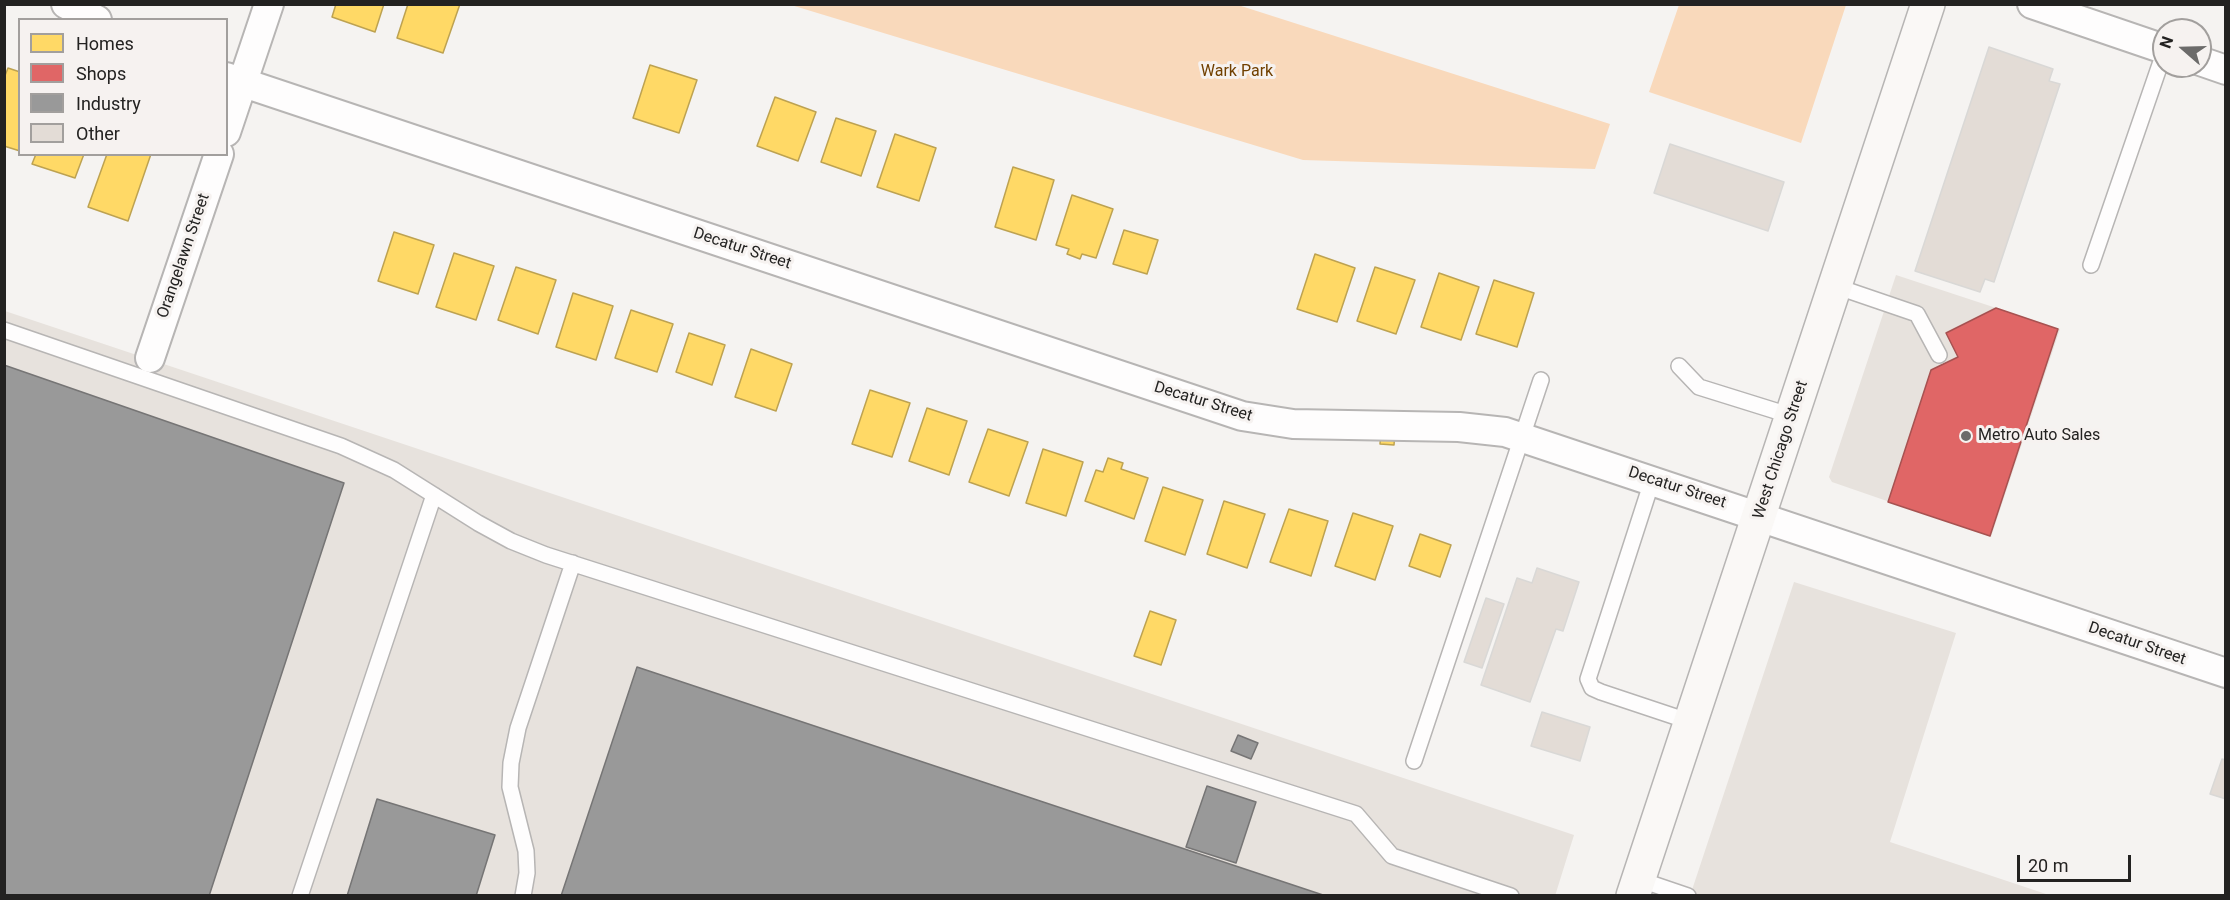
<!DOCTYPE html>
<html>
<head>
<meta charset="utf-8">
<style>
	body { margin:0 }
	#map { position:relative; width:2230px; height:900px; overflow:hidden; background:#f5f3f1; font-family:Roboto,sans-serif }
	canvas { display:block }
	.frame { position:absolute; inset:0; border:6px solid #232221; pointer-events:none }
	.legend { position:absolute; left:18px; top:18px; width:210px; height:138px; box-sizing:border-box; background:#f6f2f0; border:2px solid #a29f9d; margin:0; padding:8px 10px; list-style:none; font-size:18px; color:#232221 }
	.legend li { display:flex; align-items:center; gap:12px; height:30px }
	.legend b { width:30px; border:2px solid #a29f9d }
	.north { position:absolute; left:2152px; top:18px; width:60px; height:60px; box-sizing:border-box; background:#f6f2f0; border:2px solid #a29f9d; border-radius:50%; rotate:290deg; font-size:16px; font-weight:700; line-height:24px; text-align:center; color:#232221 }
	.north::after { content:''; display:block; margin:auto; width:21px; height:27px; background:#6c6b6a; clip-path:polygon(50% 0,100% 100%,50% 72%,0 100%) }
	.scale { position:absolute; left:2017px; top:855px; width:114px; height:27px; box-sizing:border-box; border:3px solid #232221; border-top:0; padding-left:8px; font-size:18px; line-height:21px; white-space:nowrap; color:#232221; -webkit-text-stroke:4px #f6f2f0; paint-order:stroke }
</style>
</head>
<body>
<div id="map">
<canvas width="2230" height="900"></canvas>
<div class="frame"></div>
<ul class="legend">
<li><b style="height:16px;background:#ffd966"></b>Homes</li>
<li><b style="height:16px;background:#e06666"></b>Shops</li>
<li><b style="height:16px;background:#999"></b>Industry</li>
<li><b style="height:16px;background:#e3dcd6"></b>Other</li>
</ul>
<div class="north">N</div>
<div class="scale">20 m</div>
</div>
<script>
const context = document.querySelector('canvas').getContext('2d');
context.lineJoin = 'round';
function fillPath(path, color) { context.fillStyle = color; context.fill(path, 'evenodd'); }
const shape = rows => new Path2D(rows.map(r => 'M' + r).join(''));
function stroke(path, color, width, dash) { context.strokeStyle = color; context.lineWidth = width; context.lineCap = dash ? 'butt' : 'round'; context.setLineDash(dash || []); context.stroke(path); }
function label(font, color, halo, rows, align = 'center') {
  context.font = font + ' Roboto,sans-serif'; context.lineWidth = 6; context.setLineDash([]); context.textBaseline = 'middle'; context.strokeStyle = halo; context.fillStyle = color; for (const [text, x, y, turn = 0] of rows) {
    context.save(); context.translate(x, y); context.rotate((+turn || 0) * Math.PI / 180); context.textAlign = isNaN(turn) ? turn : align; if (halo) context.strokeText(text, 0, 0); context.fillText(text, 0, 0); context.restore();
  }
}
fillPath(shape([
	[1896,275,2060,329,1991,537,1832,482,1829,477],
	[5,311,1574,835,1555,896,5,896],
	[1794,582,1956,633,1890,842,2049,895,1690,896]
]), '#e7e2dd');
fillPath(shape([
	[791,5,1238,5,1610,124,1595,169,1303,160],
	[1679,5,1846,5,1801,143,1649,92]
]), '#f9d9bb');
const homes = shape([
	[336,4,384,4,375,32,332,17,336,4],
	[408,4,460,4,443,53,397,38,408,4],
	[650,65,697,80,679,133,633,118,650,65],
	[8,68,20,72,20,151,4,146,4,78,8,68],
	[775,97,816,112,798,161,757,146,775,97],
	[836,118,876,131,861,176,821,162,836,118],
	[895,134,936,148,919,201,877,187,895,134],
	[36,154,84,154,75,178,32,164,36,154],
	[107,154,151,154,128,221,88,207,107,154],
	[1013,167,1054,180,1036,240,995,227,1013,167],
	[1072,195,1113,209,1096,258,1082,254,1080,259,1067,254,1069,249,1056,245,1072,195],
	[1124,230,1158,240,1147,274,1113,264,1124,230],
	[394,232,434,245,418,294,378,281,394,232],
	[454,253,494,266,476,320,436,307,454,253],
	[1315,254,1355,268,1337,322,1297,309,1315,254],
	[516,267,556,280,538,334,498,320,516,267],
	[1375,267,1415,280,1396,334,1357,321,1375,267],
	[1439,273,1479,287,1461,340,1421,327,1439,273],
	[1494,280,1534,293,1517,347,1476,334,1494,280],
	[573,293,613,306,596,360,556,347,573,293],
	[631,310,673,324,657,372,615,358,631,310],
	[689,333,725,345,712,385,676,372,689,333],
	[751,349,792,364,776,411,735,397,751,349],
	[870,390,910,403,892,457,852,444,870,390],
	[927,408,967,421,949,475,909,461,927,408],
	[988,429,1028,442,1009,496,969,482,988,429],
	[1381,431,1395,432,1394,445,1380,444,1381,431],
	[1043,449,1083,462,1066,516,1026,503,1043,449],
	[1108,458,1123,463,1121,469,1148,478,1134,519,1085,501,1096,470,1103,472,1108,458],
	[1163,487,1203,500,1185,555,1145,541,1163,487],
	[1224,501,1265,514,1247,568,1207,554,1224,501],
	[1289,509,1328,521,1311,576,1270,562,1289,509],
	[1353,513,1393,526,1375,580,1335,566,1353,513],
	[1420,534,1451,545,1440,577,1409,566,1420,534],
	[1150,611,1176,620,1161,665,1134,656,1150,611]
]);
fillPath(homes, '#ffd966');
stroke(homes, '#bda251', 1.5);
const shops = shape([
	[1996,308,2058,329,1990,536,1888,502,1931,370,1958,357,1946,333,1996,308]
]);
fillPath(shops, '#e06666');
stroke(shops, '#a75251', 1.5);
const industry = shape([
	[4,365,344,483,209,896,4,896,4,365],
	[637,667,1326,896,561,896,637,667],
	[1238,735,1258,743,1251,759,1231,751,1238,735],
	[1207,786,1256,802,1236,863,1186,847,1207,786],
	[377,799,495,835,476,896,347,896,377,799]
]);
fillPath(industry, '#999');
stroke(industry, '#767575', 1.5);
const building = shape([
	[1989,47,2053,69,2049,81,2060,84,1994,282,1985,279,1980,292,1915,271,1989,47],
	[1670,144,1784,182,1768,231,1654,193,1670,144],
	[1537,568,1579,582,1563,631,1556,629,1530,702,1481,685,1517,578,1532,583,1537,568],
	[1486,598,1504,604,1482,668,1464,662,1486,598],
	[1542,712,1590,727,1580,761,1531,746,1542,712],
	[2222,759,2226,760,2226,799,2210,794,2222,759]
]);
fillPath(building, '#e3dcd6');
stroke(building, '#d9d8d6', 1.5);
const lane = shape([
	[2091,265,2164,53],
	[1835,286,1917,314,1939,355],
	[4,330,341,446,394,470,478,523,511,541,546,555,1356,814,1392,856,1511,896],
	[1679,366,1699,387,1792,416],
	[1652,481,1588,679,1592,688,1601,692,1691,722],
	[1414,761,1541,380],
	[1638,879,1688,896],
	[300,896,434,495],
	[523,896,527,873,526,851,510,787,511,763,518,728,573,563]
]);
const street = shape([
	[66,4,97,20],
	[2032,4,2164,49],
	[2200,61,2226,70],
	[226,77,1242,416,1293,424,1459,427,1505,432,2226,673],
	[226,132,269,4],
	[150,358,219,154]
]);
const secondary = shape([
	[1633,896,1928,4]
]);
stroke(lane, '#b7b5b4', 18);
stroke(street, '#b7b5b4', 32);
stroke(secondary, '#b7b5b4', 36);
stroke(lane, '#fefdfd', 15);
stroke(street, '#fefdfd', 28);
stroke(secondary, '#faf8f6', 33);
for (const [x, y, r, color] of [
	[1966,436,6,"#6c6b6a"]
]) { const dot = new Path2D(); dot.arc(x, y, r, 0, 2 * Math.PI); context.fillStyle = color; context.fill(dot); stroke(dot, '#f6f2f0', 2); }
label('16px', '#714000', '#f6f2f0', [
	["Wark Park",1237,72]
]);
label('16px', '#232221', '#f6f2f0', [
	["Decatur Street",742,249,18],
	["Orangelawn Street",184,256,-71],
	["Decatur Street",1203,402,17],
	["West Chicago Street",1781,450,-72],
	["Decatur Street",1677,488,18],
	["Decatur Street",2137,644,19]
]);
label('16px', '#232221', '#f6f2f0', [
	["Metro Auto Sales",1978,436]
], 'left');
</script>
</body>
</html>
